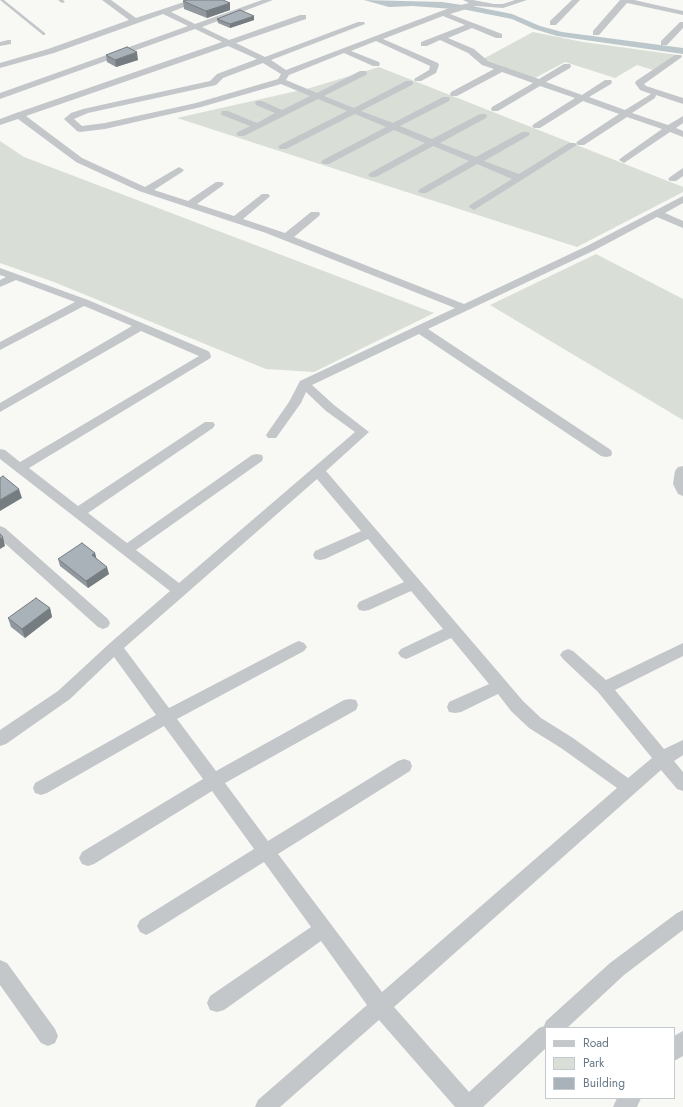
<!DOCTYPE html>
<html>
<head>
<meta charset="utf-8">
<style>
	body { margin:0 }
	#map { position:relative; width:683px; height:1107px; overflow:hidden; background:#f8f8f5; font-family:Jost,sans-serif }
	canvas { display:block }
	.legend { position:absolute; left:545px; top:1027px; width:130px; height:72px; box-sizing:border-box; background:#fff; border:1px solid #c2c9cf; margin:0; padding:5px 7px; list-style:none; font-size:12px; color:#667886 }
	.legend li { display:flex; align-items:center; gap:8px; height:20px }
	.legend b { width:20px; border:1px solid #c2c9cf }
</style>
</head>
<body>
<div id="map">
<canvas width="683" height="1107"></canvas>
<ul class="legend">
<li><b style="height:5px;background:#c3c7ca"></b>Road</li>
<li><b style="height:11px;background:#d9dfd6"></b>Park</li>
<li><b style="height:11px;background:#a9b2b8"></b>Building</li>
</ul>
</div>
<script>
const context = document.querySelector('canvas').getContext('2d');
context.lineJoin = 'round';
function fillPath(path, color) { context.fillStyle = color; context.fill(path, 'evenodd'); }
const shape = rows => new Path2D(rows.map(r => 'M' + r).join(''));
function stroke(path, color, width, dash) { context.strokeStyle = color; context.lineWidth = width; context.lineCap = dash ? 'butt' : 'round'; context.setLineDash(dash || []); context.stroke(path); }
fillPath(shape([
	[533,32,583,42,678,55,653,70,637,65,615,78,565,62,535,78,483,59],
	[379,67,683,187,683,192,577,247,177,118,310,88],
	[0,141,24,157,434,313,314,372,266,369,54,282,0,263],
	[596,254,683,299,683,420,490,305]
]), '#d9dfd6');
fillPath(shape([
	[364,0,442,2,462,5,453,9,413,6,389,7],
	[472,6,512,14,540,26,562,32,683,48,683,54,557,36,534,29,512,19,462,9]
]), '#bbc7cb');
fillPath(shape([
	[0,0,4,0,45,33,45,35,43,35,0,0],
	[58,0,63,0,65,2,62,3,58,0]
]), '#c3c7ca');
fillPath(shape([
	[102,0,111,0,136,18,190,0,202,0,171,12,195,24,262,0,273,0,202,27,229,40,300,15,306,15,306,19,236,43,265,57,358,22,364,22,365,24,271,60,286,70,452,7,469,3,463,0,473,0,494,4,503,4,515,0,527,0,503,8,476,6,450,14,502,34,502,38,496,38,472,28,448,38,474,49,488,61,539,79,564,64,570,64,571,66,570,68,546,82,582,95,605,80,611,80,612,82,611,84,589,97,625,110,651,94,640,90,635,83,636,81,675,55,681,55,682,57,644,84,646,86,683,98,683,104,656,95,655,98,632,113,668,125,683,116,683,123,676,128,683,131,683,137,670,132,624,163,619,160,621,158,662,129,627,117,584,145,578,145,576,143,578,141,619,114,583,101,540,128,534,128,532,126,534,124,575,98,540,86,498,111,492,111,491,109,492,107,533,83,502,72,457,96,451,96,450,94,451,92,494,69,482,65,468,53,440,40,427,46,421,46,421,42,465,25,443,16,383,39,438,63,439,65,436,73,421,81,415,81,414,79,429,70,430,66,376,41,351,51,379,62,380,64,379,66,373,66,344,53,289,75,286,80,317,93,360,71,366,71,367,73,366,75,324,96,354,108,406,81,412,81,413,83,412,85,361,111,393,123,443,97,449,97,450,99,449,101,400,126,432,139,480,114,486,114,487,116,486,118,440,143,476,157,522,132,528,132,530,134,528,136,484,161,519,174,569,143,575,143,577,145,474,210,469,207,470,205,512,179,477,164,426,193,420,193,418,191,420,189,469,161,433,146,376,177,370,177,368,175,370,173,425,143,394,130,329,164,323,164,321,162,323,160,386,127,355,114,286,149,280,149,278,147,280,145,347,111,318,99,244,136,238,136,236,134,238,132,250,126,222,115,221,113,222,111,228,111,257,123,275,113,256,105,255,103,256,101,262,101,282,110,310,96,281,84,201,107,105,129,80,132,77,131,64,119,71,113,83,109,210,81,217,74,257,59,228,46,26,116,82,158,145,187,179,167,184,170,182,172,154,190,188,201,216,182,222,182,224,184,222,186,197,204,234,216,262,194,268,194,270,196,268,198,243,219,285,233,311,212,319,212,320,214,319,216,294,237,464,304,587,246,683,196,683,203,665,213,683,221,683,228,657,217,595,250,428,329,611,450,612,453,611,456,606,457,601,456,419,334,312,385,334,405,369,432,326,471,523,701,541,718,573,738,628,778,652,758,598,692,563,659,560,655,563,651,568,649,573,651,606,680,683,643,683,656,615,690,664,749,683,740,683,755,674,761,683,772,683,791,677,789,661,770,394,1007,469,1092,539,1028,544,1026,546,1021,610,963,677,913,683,910,683,930,624,975,567,1028,546,1028,546,1048,483,1107,455,1107,379,1020,280,1107,255,1107,258,1100,367,1005,321,941,224,1010,217,1012,210,1010,207,1003,210,996,311,927,264,862,152,932,146,935,140,932,137,926,140,920,254,849,212,791,94,864,88,866,82,864,79,858,82,852,203,779,164,726,47,793,41,795,35,793,33,788,35,783,156,715,114,657,70,699,6,744,0,746,0,730,58,691,110,643,170,591,0,459,0,449,5,450,20,462,199,356,141,331,0,412,0,403,132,326,84,306,0,350,0,342,75,302,16,280,0,287,0,280,6,277,0,275,0,268,88,300,208,351,210,353,211,357,209,359,29,468,78,506,205,422,213,422,215,425,213,428,88,513,127,543,252,455,257,454,262,455,263,458,262,461,136,550,179,583,355,432,326,411,306,392,301,403,276,438,268,438,266,435,289,402,300,381,455,308,266,233,139,191,76,162,18,119,0,125,0,119,16,113,222,42,195,29,0,99,0,93,188,26,163,14,54,53,0,68,0,63,48,49,129,20,102,0],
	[263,63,281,74,278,79,196,103,105,123,82,126,74,119,88,113,216,85,223,78,263,63],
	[317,479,361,531,315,551,313,555,315,559,320,560,325,559,368,539,404,582,359,602,357,606,359,610,364,611,369,610,411,591,443,629,401,649,398,653,401,657,406,659,411,657,451,638,489,684,449,702,447,707,449,712,455,713,461,712,498,694,511,711,529,728,561,748,617,788,382,992,278,854,410,771,412,766,410,761,404,759,398,761,268,841,225,783,356,710,358,705,356,700,350,699,344,700,216,771,177,719,304,651,307,647,304,643,299,641,294,643,169,708,124,648,317,479],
	[572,0,580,0,556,25,550,25,550,21,572,0],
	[620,0,634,0,683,11,683,15,627,3,599,35,593,35,593,31,620,0],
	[680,22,683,22,683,28,667,45,661,45,661,41,680,22],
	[8,40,11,40,11,44,0,46,0,42,8,40],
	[683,168,683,176,676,181,670,181,668,179,670,177,683,168],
	[683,466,683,496,678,494,673,484,675,471,678,467,683,466],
	[0,526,5,528,108,619,110,623,108,627,103,629,98,627,0,539,0,526],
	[0,960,7,963,55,1029,58,1036,55,1043,48,1046,41,1043,0,985,0,960],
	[683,1031,683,1056,674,1061,674,1036,683,1031],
	[617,1098,641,1098,637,1107,613,1107,617,1098]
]), '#c3c7ca');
fillPath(shape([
	[183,1,230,10,207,18,184,9],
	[217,19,254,20,230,28,218,23],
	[106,55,138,60,116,67,107,62],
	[95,553,96,558,109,574,88,588,60,566,58,559],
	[50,608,52,617,25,638,11,627,8,618]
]), '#91999e');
fillPath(shape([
	[230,3,230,10,207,18,206,11],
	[254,16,254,20,230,28,230,24],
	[137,52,138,60,116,67,115,60],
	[19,489,22,498,0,511,0,500],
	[3,537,5,546,0,549,0,539],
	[95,553,97,561,92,555],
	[107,567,109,574,88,588,86,581],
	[50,608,52,617,25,638,22,629]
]), '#767d81');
const building = shape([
	[187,0,223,0,230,3,206,11,183,1,187,0],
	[240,10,254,16,230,24,217,19,240,10],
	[127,47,137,52,115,60,106,55,127,47],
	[3,476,19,489,0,500,0,478,3,476],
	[0,534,3,537,0,539,0,534],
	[82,543,95,553,92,555,107,567,86,581,58,559,82,543],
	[36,598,50,608,22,629,8,618,36,598]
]);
fillPath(building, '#a9b2b8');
stroke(building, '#767d81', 1);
</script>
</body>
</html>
